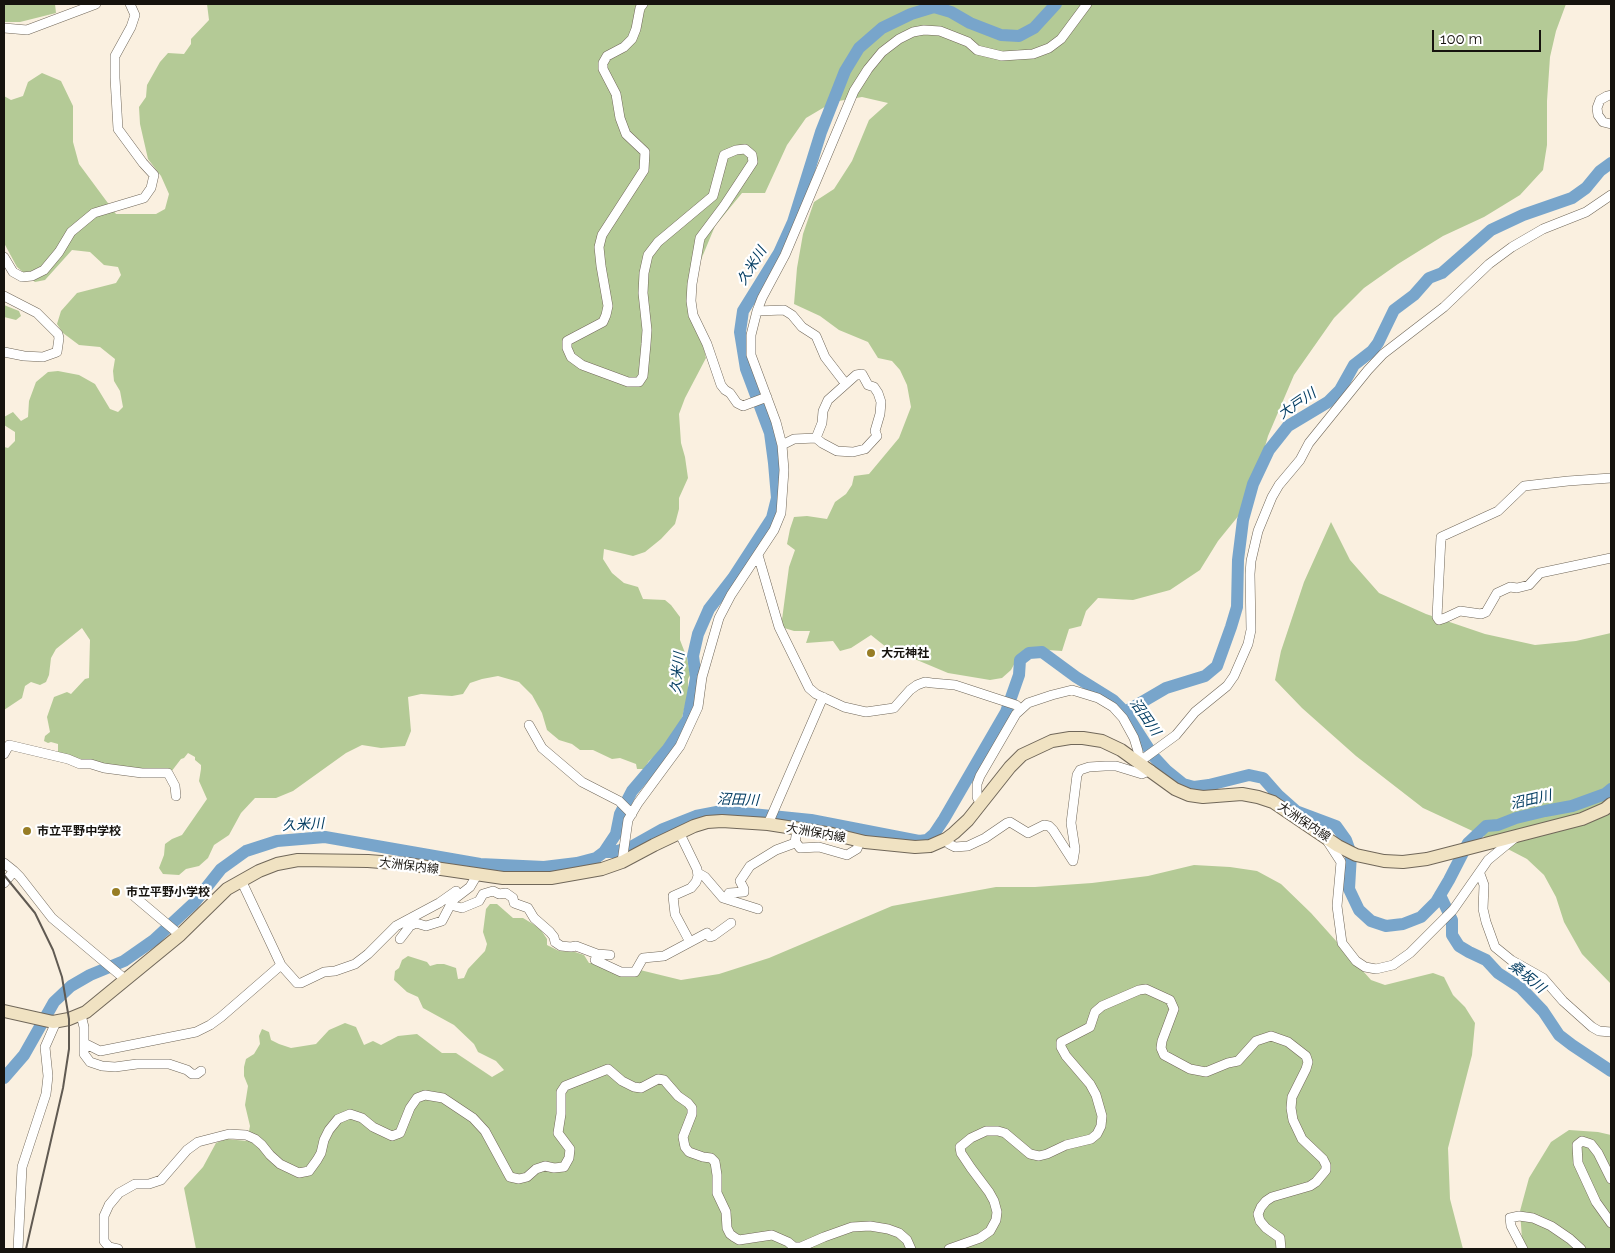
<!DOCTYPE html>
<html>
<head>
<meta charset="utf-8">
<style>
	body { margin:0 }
	#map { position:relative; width:1615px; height:1253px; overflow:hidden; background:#faf0e0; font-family:Raleway,sans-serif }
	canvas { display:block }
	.frame { position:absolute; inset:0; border:5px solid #16130e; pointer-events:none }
	.scale { position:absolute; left:1432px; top:30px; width:109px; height:22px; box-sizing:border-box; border:2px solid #16130e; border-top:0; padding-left:6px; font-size:15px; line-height:18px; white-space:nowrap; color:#16130e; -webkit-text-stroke:4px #fff; paint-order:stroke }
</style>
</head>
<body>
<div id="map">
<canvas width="1615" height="1253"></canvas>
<div class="frame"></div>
<div class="scale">100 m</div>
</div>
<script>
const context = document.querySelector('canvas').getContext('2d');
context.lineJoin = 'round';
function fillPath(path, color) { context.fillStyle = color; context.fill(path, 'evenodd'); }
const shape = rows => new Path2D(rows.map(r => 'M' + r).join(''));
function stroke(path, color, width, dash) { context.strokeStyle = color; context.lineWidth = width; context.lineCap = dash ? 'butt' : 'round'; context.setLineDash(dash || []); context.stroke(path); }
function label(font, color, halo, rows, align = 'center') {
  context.font = font + ' Raleway,"Noto Sans JP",sans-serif'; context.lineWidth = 4.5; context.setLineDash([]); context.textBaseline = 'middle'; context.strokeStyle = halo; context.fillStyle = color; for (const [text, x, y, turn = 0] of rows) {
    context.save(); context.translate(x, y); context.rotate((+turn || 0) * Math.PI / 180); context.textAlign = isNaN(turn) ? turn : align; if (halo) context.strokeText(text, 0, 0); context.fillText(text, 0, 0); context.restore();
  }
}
fillPath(shape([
	[4,4,55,4,56,13,20,22,4,22],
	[207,4,1566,4,1556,31,1550,57,1547,101,1547,145,1543,170,1520,195,1484,217,1443,236,1398,264,1364,288,1334,318,1294,375,1268,436,1256,478,1244,509,1218,541,1200,570,1170,590,1133,600,1098,598,1086,611,1081,626,1069,629,1062,651,1033,649,1018,657,1011,670,1002,678,990,680,948,673,886,647,871,635,851,648,840,651,833,641,806,643,810,631,794,631,781,627,789,567,795,550,787,544,790,529,794,517,807,516,827,519,835,502,846,494,852,485,854,476,869,474,899,438,911,407,907,385,900,370,892,361,878,358,868,342,839,330,820,316,794,304,797,268,803,234,814,202,834,189,852,161,869,120,888,103,862,97,833,102,806,118,787,145,765,193,742,193,715,226,698,267,694,303,706,358,685,398,679,414,681,443,685,457,688,478,679,498,679,509,675,524,661,539,645,552,633,556,604,549,603,559,612,573,624,583,638,587,643,599,665,600,671,605,680,617,680,640,687,658,690,675,688,679,688,695,681,721,676,733,667,746,649,761,644,769,637,769,636,764,620,758,612,759,593,750,580,750,572,744,559,740,547,730,542,713,532,695,519,682,498,676,482,679,470,683,463,694,452,696,421,694,408,697,411,731,405,746,381,748,362,745,346,753,293,791,276,798,255,798,241,813,229,835,214,845,208,858,199,866,186,869,179,875,163,874,159,868,164,855,165,844,172,839,182,835,207,799,199,781,201,769,201,765,195,760,195,757,188,753,184,758,181,759,171,772,161,769,112,767,58,753,58,744,51,742,48,743,44,741,45,736,50,732,47,717,54,697,67,692,71,694,85,679,89,678,90,640,82,628,56,649,51,658,49,675,46,682,40,685,31,682,25,686,22,698,4,710,4,447,8,448,15,441,15,432,4,425,4,417,13,412,21,421,28,417,29,401,36,382,48,372,58,371,79,375,95,384,110,409,118,412,123,407,120,391,114,381,113,371,115,359,100,347,79,345,63,333,57,324,61,311,77,293,116,283,121,275,118,267,104,265,90,252,72,250,45,280,35,282,17,267,4,243,4,96,11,100,23,96,28,82,42,73,61,81,73,106,73,142,79,164,116,214,156,214,165,209,169,194,161,176,148,159,140,124,139,107,146,97,147,85,160,62,168,53,184,54,191,44,191,39,209,20],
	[4,305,19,311,21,316,16,320,4,317],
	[1331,522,1350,560,1379,593,1426,614,1485,634,1535,645,1576,641,1611,633,1611,984,1582,954,1564,922,1556,897,1544,875,1527,859,1479,834,1423,808,1356,756,1302,708,1275,680,1281,651,1304,582],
	[1194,865,1230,867,1257,871,1281,884,1311,913,1371,980,1385,985,1433,973,1444,977,1453,995,1465,1007,1475,1023,1472,1055,1448,1148,1450,1199,1463,1249,196,1249,184,1188,203,1167,216,1143,226,1139,247,1141,250,1126,245,1105,248,1086,244,1076,244,1067,246,1059,254,1054,260,1044,259,1036,262,1029,269,1032,271,1040,279,1044,291,1048,316,1044,329,1030,345,1023,356,1027,364,1045,373,1041,381,1045,398,1036,417,1034,442,1053,456,1053,492,1077,504,1070,496,1061,478,1052,474,1044,454,1025,423,1008,418,997,407,992,394,980,395,971,399,968,402,960,408,956,427,962,430,966,437,964,444,964,456,968,458,979,464,978,468,969,485,951,487,944,483,932,486,909,490,904,497,904,513,918,523,918,533,924,541,930,547,939,547,945,559,951,575,952,584,955,589,963,598,963,611,971,640,970,681,980,719,974,769,958,892,906,996,887,1035,887,1092,883,1148,876],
	[1569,1130,1598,1132,1611,1135,1611,1249,1527,1249,1522,1239,1520,1211,1529,1178,1551,1142]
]), '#b4ca96');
stroke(shape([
	[1125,712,1166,688,1205,676,1217,666,1231,627,1237,607,1238,560,1243,520,1253,484,1269,450,1288,426,1328,402,1340,390,1354,365,1372,351,1378,343,1394,310,1414,295,1429,278,1442,273,1491,230,1523,215,1572,198,1586,188,1600,171,1611,163],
	[604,852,614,852,631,847,663,829,696,816,722,811,811,820,919,841,927,840,934,834,944,819,1006,712,1019,675,1020,660,1029,653,1042,652,1076,677,1113,700,1125,712,1154,757,1167,771,1183,784,1194,787,1209,785,1249,775,1263,778,1278,795,1296,811,1336,826,1346,840,1351,854,1349,889,1359,910,1371,921,1386,926,1403,924,1421,917,1436,902,1449,880,1468,843,1486,826,1498,825,1516,818,1545,811,1572,806,1605,794,1611,789],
	[1440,895,1452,920,1452,935,1459,946,1469,952,1486,960,1498,973,1521,988,1543,1011,1559,1035,1572,1045,1611,1071],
	[4,1078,24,1055,54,1002,71,986,90,975,124,961,154,940,194,903,221,869,246,851,277,841,325,837,480,864,544,867,577,863,596,858,604,852,616,834,620,814,632,791,667,750,688,719,696,678,693,656,698,634,709,609,733,578,772,518,777,498,774,463,770,433,746,369,740,332,743,311,779,253,793,222,821,132,845,71,859,48,882,28,911,14,934,7,951,12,970,23,1001,35,1019,36,1034,28,1056,4]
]), '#78a5cb', 12);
const street = shape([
	[643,4,640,8,636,29,632,39,624,47,607,56,603,63,603,69,616,94,620,118,626,134,645,152,644,170,602,235,599,247,601,266,608,306,606,315,603,322,567,341,567,348,571,357,582,365,628,382,639,382,643,376,646,344,647,330,643,293,644,273,648,255,658,242,713,196,724,155,736,150,745,149,752,155,753,162,724,206,700,238,692,284,691,301,693,315,707,344,721,385,725,390,730,393,737,403,743,406,767,397],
	[4,28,27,30,96,4],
	[1611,95,1607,96,1600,100,1597,108,1598,115,1603,122,1611,124],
	[4,257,13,272,22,277,32,276,44,270,59,252,71,232,94,213,144,198,151,188,154,175,143,163,118,129,115,78,115,56,131,27,135,15,130,4],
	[4,296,37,313,58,334,59,338,57,352,43,357,24,356,4,352],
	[757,311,784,310,792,315,802,327,816,336,825,357,845,383],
	[782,445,794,439,816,438,822,423,823,411,828,400,856,375,862,374,868,385,874,387,878,393,881,402,880,414,875,431,877,436,865,449,853,452,837,451,822,443,816,438],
	[1611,478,1568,481,1524,486,1498,511,1441,537,1437,617,1439,620,1445,618,1460,611,1481,614,1486,612,1497,593,1510,587,1517,588,1529,585,1540,573,1611,558],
	[758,555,779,627,809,688,816,694,844,707,866,712,894,708,910,690,917,685,925,682,932,683,955,685,1016,705,1020,709],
	[529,725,542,748,582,782,619,801,632,814],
	[4,754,9,745,68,759,80,764,91,764,104,768,142,773,168,773,175,786,176,796],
	[1139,762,1176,735,1195,712,1227,686,1234,676,1248,644,1251,630,1250,574,1251,561,1258,531,1272,497,1279,485,1300,460,1309,443,1368,370,1383,354,1444,307,1489,264,1512,247,1543,229,1586,212,1611,195],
	[981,804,977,797,977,784,980,776,1016,714,1028,703,1052,695,1072,690,1098,698,1113,707,1123,718,1134,738,1138,751,1139,762],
	[768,824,823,697],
	[679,832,697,869,698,876,696,882,691,888,673,896,675,914,690,942],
	[946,839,949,844,955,847,968,846,985,838,1007,823,1010,822,1028,833,1044,825,1049,826,1053,830,1073,861,1075,849,1071,823,1077,775,1080,770,1089,767,1105,766,1116,766,1142,774,1151,770],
	[795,841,800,848,819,847,847,855,857,849,860,841],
	[1328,842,1341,862,1337,906,1342,943,1356,961,1365,967,1376,969,1393,965,1410,953,1453,910,1488,860,1516,837],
	[622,862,628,820,638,803,680,746,698,707,702,677,719,618,731,595,774,530,781,513,784,470,782,445,776,422,751,355,751,335,757,311,762,298,785,255,854,91,868,69,882,52,899,39,913,32,924,30,940,31,968,42,977,50,1002,56,1033,54,1049,48,1061,39,1087,4],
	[4,863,14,871],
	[698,873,705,877,723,898,758,909],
	[1480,874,1484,885,1483,909,1486,922,1495,947,1511,960,1543,978,1563,1001,1592,1027,1599,1031,1611,1032],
	[241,880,281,965,297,983,301,983,324,972,335,971,355,964,368,954,396,926,439,903,456,891],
	[4,883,14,871,20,877,52,918,126,980],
	[135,897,180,935],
	[726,898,729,893,744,892,744,889,740,881,750,866,776,850,795,843,797,829],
	[450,905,462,908,479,901,483,894,493,891,499,894,506,893,513,898,514,903,528,908,534,918,550,932,554,937,555,942,561,946,571,947,576,946,597,954,610,955],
	[400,939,410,926,416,923,426,926,442,921,453,900,470,887,477,875],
	[595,960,621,972,635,972,643,958,664,956,707,933,710,937,713,936,731,923],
	[81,1015,84,1027,84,1054,90,1062,102,1066,115,1067,137,1064,169,1064,187,1070,192,1074,197,1074,201,1071],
	[84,1043,100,1051,196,1032,210,1025,221,1017,281,965],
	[1611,1179,1598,1153,1591,1144,1582,1141,1577,1145,1578,1163,1596,1202,1611,1223],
	[18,1249,22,1167,46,1094,48,1076,45,1047,56,1022],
	[118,1249,109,1247,104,1241,104,1216,109,1205,119,1193,135,1184,149,1184,161,1180,187,1150,198,1142,229,1134,246,1135,255,1139,262,1145,270,1155,280,1164,299,1173,309,1171,317,1160,321,1153,324,1140,329,1130,338,1119,350,1114,362,1118,373,1127,392,1136,400,1133,410,1108,417,1098,425,1095,443,1098,473,1118,485,1131,510,1177,519,1179,527,1177,536,1169,545,1166,554,1168,564,1167,569,1158,570,1149,558,1133,561,1114,561,1092,565,1086,608,1069,622,1081,634,1087,641,1088,658,1079,664,1080,678,1096,688,1103,692,1108,692,1114,683,1137,685,1147,689,1152,703,1157,711,1158,715,1162,717,1175,717,1193,726,1212,727,1228,730,1234,734,1237,739,1240,772,1235,788,1242,794,1247,801,1247,824,1237,852,1227,870,1226,888,1229,899,1233,907,1240,911,1249],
	[949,1249,980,1238,990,1231,996,1220,997,1212,994,1201,989,1192,971,1168,961,1153,960,1147,971,1138,986,1131,998,1131,1005,1133,1030,1154,1039,1156,1047,1154,1066,1145,1091,1139,1097,1134,1101,1126,1102,1116,1096,1095,1090,1084,1066,1056,1061,1047,1061,1042,1090,1027,1095,1012,1102,1006,1139,990,1146,989,1170,1000,1174,1009,1162,1041,1161,1048,1164,1055,1190,1069,1206,1072,1228,1063,1238,1061,1256,1041,1271,1036,1288,1042,1306,1056,1308,1062,1306,1069,1292,1097,1291,1108,1293,1120,1302,1139,1323,1159,1326,1165,1326,1170,1316,1182,1310,1186,1272,1197,1266,1201,1261,1207,1258,1214,1260,1221,1266,1228,1280,1238,1281,1249],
	[1523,1249,1511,1226,1510,1218,1519,1216,1533,1218,1551,1226,1570,1239,1581,1249]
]);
const secondary = shape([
	[4,1011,53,1022,69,1019,86,1012,180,935,227,889,259,871,277,864,298,860,368,861,407,864,503,878,551,878,602,869,622,862,654,845,694,826,707,822,722,821,768,824,832,834,865,842,915,847,930,846,946,839,954,833,968,820,1010,767,1022,755,1052,741,1070,738,1083,738,1102,741,1121,750,1175,789,1189,795,1203,797,1242,794,1258,797,1273,802,1338,846,1356,855,1384,861,1403,862,1427,859,1582,819,1605,809,1611,804]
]);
stroke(street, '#706759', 10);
stroke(secondary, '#706759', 14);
stroke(street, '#fff', 9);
stroke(secondary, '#f0e2c2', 12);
stroke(shape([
	[4,875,35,913,53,950,62,977,69,1019,69,1049,63,1088,26,1249]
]), '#605a52', 2);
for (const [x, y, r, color] of [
	[871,653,5,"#977d25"],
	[27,831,5,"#977d25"],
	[116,892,5,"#977d25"]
]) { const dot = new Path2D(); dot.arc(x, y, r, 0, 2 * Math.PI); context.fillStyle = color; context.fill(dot); stroke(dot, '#fff', 2); }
label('bold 12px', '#16130e', '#fff', [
	["大元神社",881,653],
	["市立平野中学校",37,831],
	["市立平野小学校",126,892]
], 'left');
label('12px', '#16130e', '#fff', [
	["大洲保内線",1304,822,34],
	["大洲保内線",816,833,10],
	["大洲保内線",409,866,7]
]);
label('italic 14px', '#053e63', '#fff', [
	["久米川",752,266,-58],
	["大戸川",1297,404,-34],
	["久米川",678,673,-85],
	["沼田川",1145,717,55],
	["沼田川",738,800,2],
	["沼田川",1531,800,-13],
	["久米川",303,825,-3],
	["桑坂川",1527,977,39]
]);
</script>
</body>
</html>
